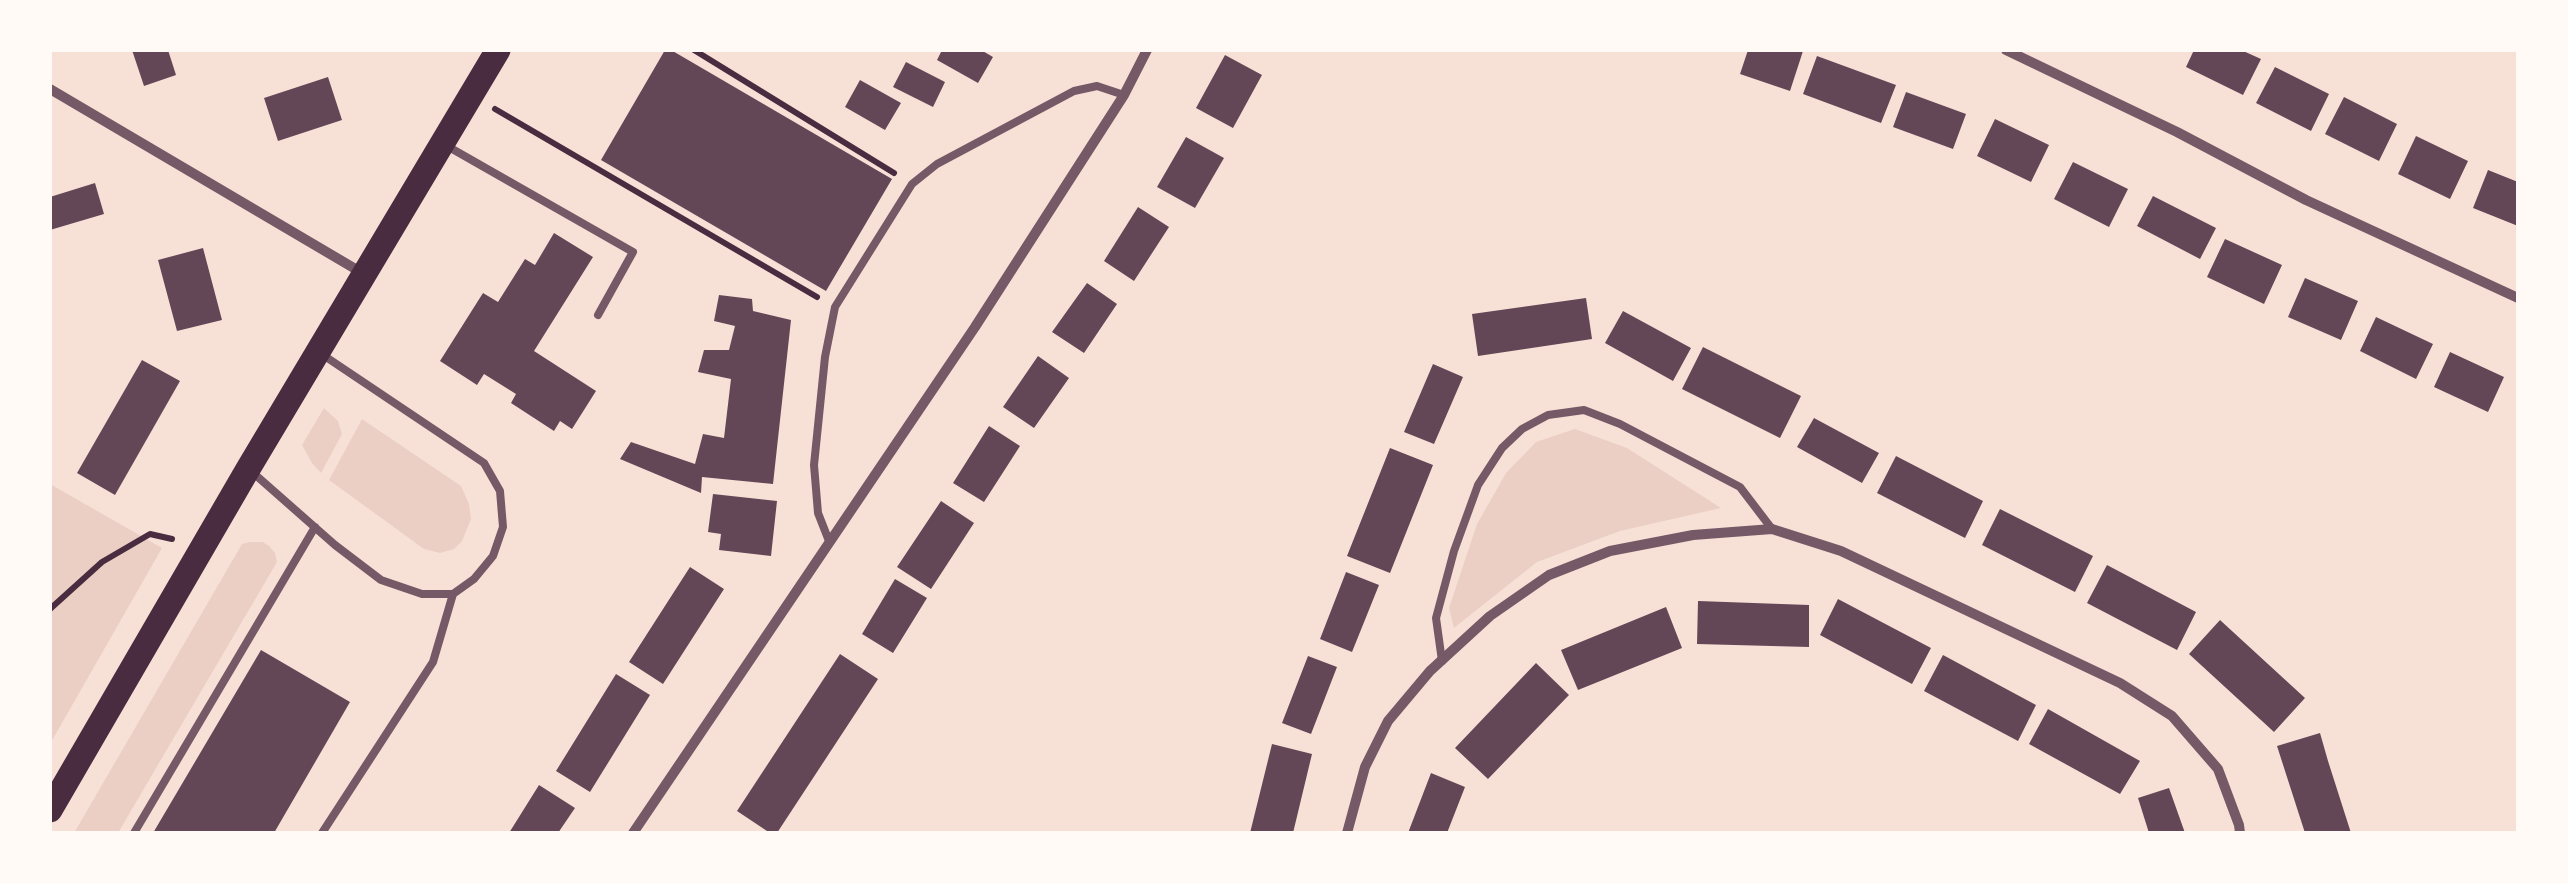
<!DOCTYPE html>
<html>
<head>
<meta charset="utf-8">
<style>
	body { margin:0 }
	#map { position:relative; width:2568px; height:883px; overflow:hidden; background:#f7e1d7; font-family:Cabin,sans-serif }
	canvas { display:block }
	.frame { position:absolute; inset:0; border:52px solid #fffaf5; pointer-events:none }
</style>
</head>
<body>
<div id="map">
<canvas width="2568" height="883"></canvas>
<div class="frame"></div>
</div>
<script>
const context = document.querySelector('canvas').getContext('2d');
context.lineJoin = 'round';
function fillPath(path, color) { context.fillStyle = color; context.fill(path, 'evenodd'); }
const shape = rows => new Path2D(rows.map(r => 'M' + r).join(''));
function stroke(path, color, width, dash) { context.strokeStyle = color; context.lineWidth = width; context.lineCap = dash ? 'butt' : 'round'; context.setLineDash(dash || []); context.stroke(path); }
fillPath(shape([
	[324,408,338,421,342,434,321,473,312,463,302,445],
	[362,419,461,486,469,504,471,519,462,541,454,549,440,553,424,549,329,480],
	[1575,429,1627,448,1721,508,1620,531,1537,562,1454,628,1449,608,1477,524,1506,473,1536,442],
	[50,484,162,548,50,744],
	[250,542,263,542,269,546,275,553,277,562,118,833,74,833,242,544]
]), '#ebcfc5');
fillPath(shape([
	[132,50,168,50,176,75,144,86],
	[665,50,671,50,892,179,826,291,601,160],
	[942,50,981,50,993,57,978,83,937,60],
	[1748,50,1803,51,1790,91,1740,74],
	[2194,50,2241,50,2261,59,2243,95,2186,67],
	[1225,55,1262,75,1233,128,1196,108],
	[1817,56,1896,85,1881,123,1803,94],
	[906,62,945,82,933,107,893,87],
	[2275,67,2329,94,2311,131,2256,103],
	[328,77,342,120,278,141,264,98],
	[860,80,901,103,885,130,845,107],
	[1906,92,1966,114,1953,149,1893,127],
	[2344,97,2397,124,2379,161,2325,134],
	[1995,119,2049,145,2031,182,1977,156],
	[2416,136,2468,161,2450,199,2398,174],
	[1186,137,1224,158,1195,208,1157,187],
	[2073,162,2128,189,2109,227,2054,199],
	[2488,170,2518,182,2518,226,2473,208],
	[95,183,104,214,50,230,50,197],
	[2153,196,2216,228,2200,259,2137,226],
	[1138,207,1169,227,1134,281,1104,261],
	[554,233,593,257,534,351,596,391,572,429,560,421,554,431,511,403,516,394,484,374,477,385,440,361,483,293,498,302,525,259,535,265],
	[2225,239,2282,265,2264,304,2207,277],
	[203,248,222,320,177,331,158,260],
	[2305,278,2358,301,2341,340,2288,317],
	[1087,283,1117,304,1084,353,1052,332],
	[719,295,752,299,753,311,791,320,773,484,702,477,701,493,620,459,631,442,695,464,703,434,724,438,731,379,698,372,704,350,729,350,735,326,714,321],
	[1586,298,1592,339,1478,356,1472,314],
	[1623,311,1691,348,1673,381,1605,343],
	[2376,317,2433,344,2416,379,2360,351],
	[1703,347,1801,396,1780,438,1682,389],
	[2450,352,2504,377,2488,412,2434,387],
	[1038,356,1069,378,1034,428,1003,407],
	[142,360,180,381,115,495,77,473],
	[1433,364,1463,377,1434,444,1404,432],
	[1814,418,1879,453,1862,483,1797,447],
	[989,426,1020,446,984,502,953,483],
	[1390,448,1433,465,1390,573,1347,556],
	[1896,456,1983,501,1965,538,1877,493],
	[713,494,777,501,771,556,719,550,721,534,708,532],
	[941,501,974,523,931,589,897,567],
	[2000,509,2093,556,2075,592,1982,545],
	[2107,565,2196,612,2177,650,2087,603],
	[690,567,724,589,663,684,629,662],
	[1346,572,1379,585,1352,652,1320,639],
	[895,579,927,598,893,653,862,634],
	[1838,599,1931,648,1912,684,1820,635],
	[1698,601,1809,605,1809,647,1697,644],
	[1666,607,1682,648,1578,690,1561,650],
	[2220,620,2305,698,2274,732,2189,654],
	[261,650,350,702,274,833,153,833],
	[840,654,878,679,777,833,770,833,737,811],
	[1943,655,2036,705,2018,741,1924,691],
	[1308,656,1337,667,1311,734,1282,723],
	[1536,663,1569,695,1488,779,1455,748],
	[616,674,650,695,590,792,556,771],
	[2048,709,2140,761,2120,794,2029,744],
	[2320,733,2328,761,2351,833,2305,833,2286,774,2277,746],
	[1272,744,1312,754,1293,833,1250,833],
	[1431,773,1465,787,1447,833,1408,833],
	[539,785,575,808,558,833,509,833],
	[2169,788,2185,833,2149,833,2138,798]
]), '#644757');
stroke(shape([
	[694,50,894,173],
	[495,109,817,297],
	[50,609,102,562,150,534,172,539]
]), '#4a2c40', 6);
stroke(shape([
	[447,146,633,252,598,315],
	[251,471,335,545,381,580,422,594,453,594,474,579,493,556,503,527,500,491,484,463,320,353],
	[829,541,818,513,814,465,825,357,835,307,912,184,937,164,1074,91,1097,86,1124,95],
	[1442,661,1436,618,1454,551,1478,485,1502,448,1522,429,1548,415,1584,410,1620,424,1740,487,1772,529],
	[134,833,315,527],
	[322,833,433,662,453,594]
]), '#755966', 8);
stroke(shape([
	[2006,50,2177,132,2306,200,2518,298],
	[50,89,364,274],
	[633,833,975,327,1124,95,1147,50],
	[1347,833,1365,767,1388,721,1430,671,1490,616,1549,575,1610,551,1693,535,1772,529,1841,551,2120,683,2172,716,2218,769,2239,825,2240,833]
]), '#755966', 10);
stroke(shape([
	[50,810,248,469,498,50]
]), '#4a2c40', 25);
</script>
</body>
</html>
